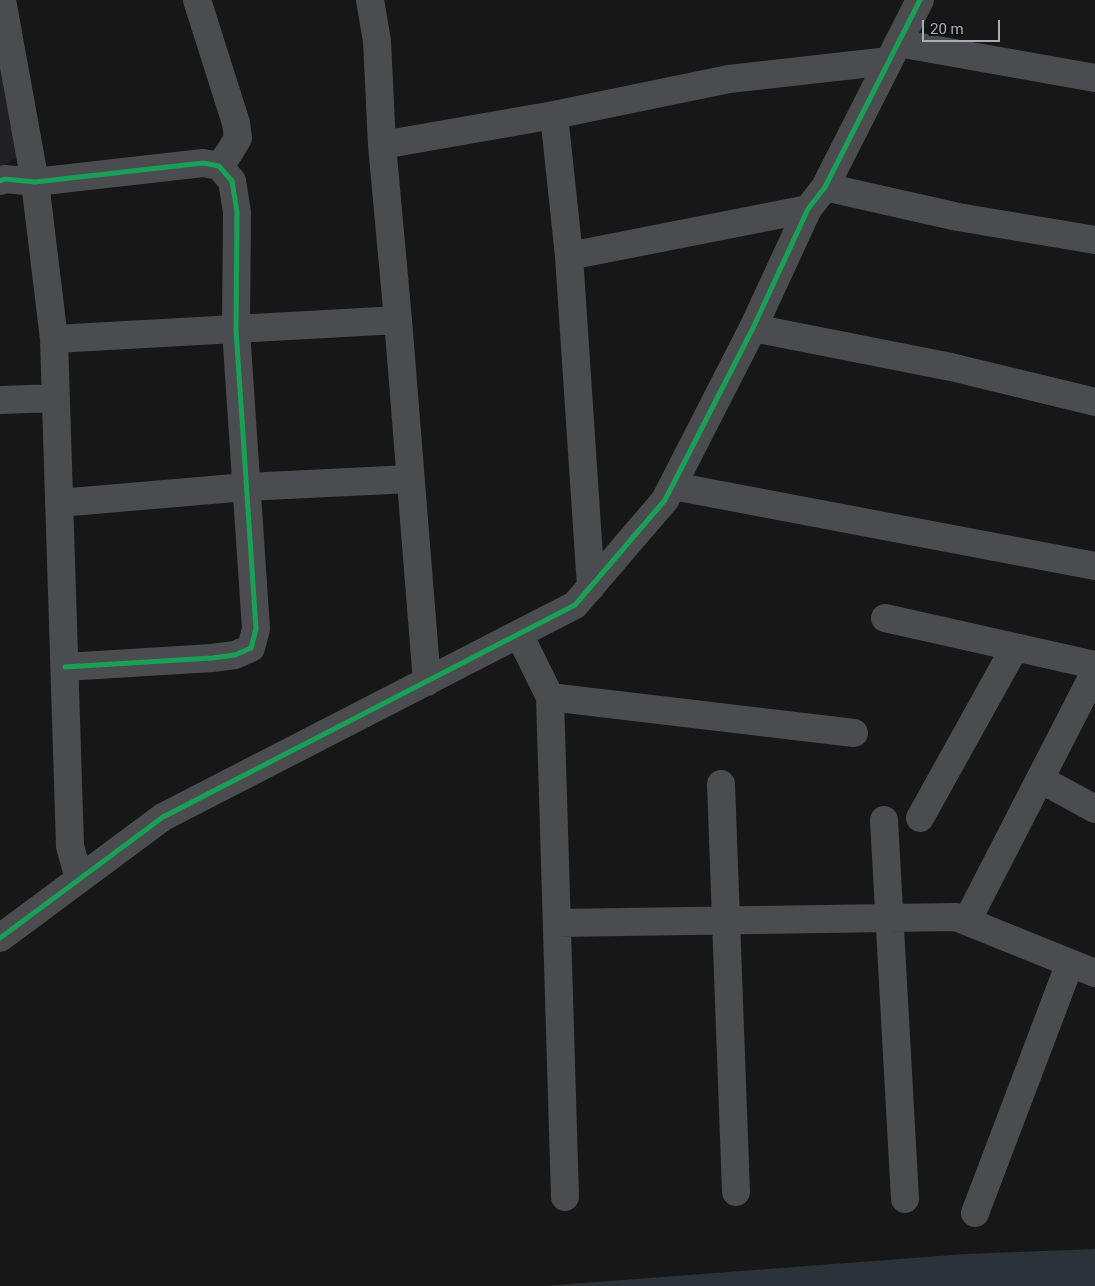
<!DOCTYPE html>
<html>
<head>
<meta charset="utf-8">
<style>
	body { margin:0 }
	#map { position:relative; width:1095px; height:1286px; overflow:hidden; background:#171717; font-family:Roboto,sans-serif }
	canvas { display:block }
	.scale { position:absolute; left:922px; top:20px; width:78px; height:22px; box-sizing:border-box; border:2px solid #a8aeb8; border-top:0; padding-left:6px; font-size:15px; line-height:18px; white-space:nowrap; color:#a8aeb8; -webkit-text-stroke:4px #111113; paint-order:stroke }
</style>
</head>
<body>
<div id="map">
<canvas width="1095" height="1286"></canvas>
<div class="scale">20 m</div>
</div>
<script>
const context = document.querySelector('canvas').getContext('2d');
context.lineJoin = 'round';
function fillPath(path, color) { context.fillStyle = color; context.fill(path, 'evenodd'); }
const shape = rows => new Path2D(rows.map(r => 'M' + r).join(''));
function stroke(path, color, width, dash) { context.strokeStyle = color; context.lineWidth = width; context.lineCap = dash ? 'butt' : 'round'; context.setLineDash(dash || []); context.stroke(path); }
fillPath(shape([
	[0,51,23,154,0,167]
]), '#212123');
fillPath(shape([
	[1095,1249,1095,1286,544,1286,965,1254]
]), '#2a3339');
stroke(shape([
	[2,0,35,182,54,339,70,846,79,879],
	[197,0,236,123,238,138,229,153,219,166],
	[370,0,377,41,382,145,398,320,427,682],
	[898,43,1095,78],
	[554,115,569,256,591,587],
	[382,145,554,115,729,79,889,61],
	[0,181,5,179,35,182,203,163,219,166,232,181,237,212,236,330,256,629,251,648,235,655,212,658,65,667],
	[825,187,958,217,1095,240],
	[569,256,808,209],
	[753,328,951,367,1095,402],
	[54,339,398,320],
	[0,400,56,398],
	[673,486,1095,566],
	[59,503,246,487,410,479],
	[885,618,1095,665],
	[519,634,550,697,565,1197],
	[550,697,854,733],
	[1040,779,1095,809],
	[721,784,736,1192],
	[920,818,1015,647],
	[884,820,905,1199],
	[967,921,1095,672],
	[557,923,956,917,1095,973],
	[0,938,163,817,575,605,665,500,753,328,808,209,825,187,920,0],
	[975,1213,1070,963]
]), '#4b4c50', 28);
stroke(shape([
	[0,181,5,179,35,182,203,163,219,166,232,181,237,212,236,330,256,629,251,648,235,655,212,658,65,667],
	[0,938,163,817,575,605,665,500,753,328,808,209,825,187,920,0]
]), '#1a9f57', 5);
</script>
</body>
</html>
